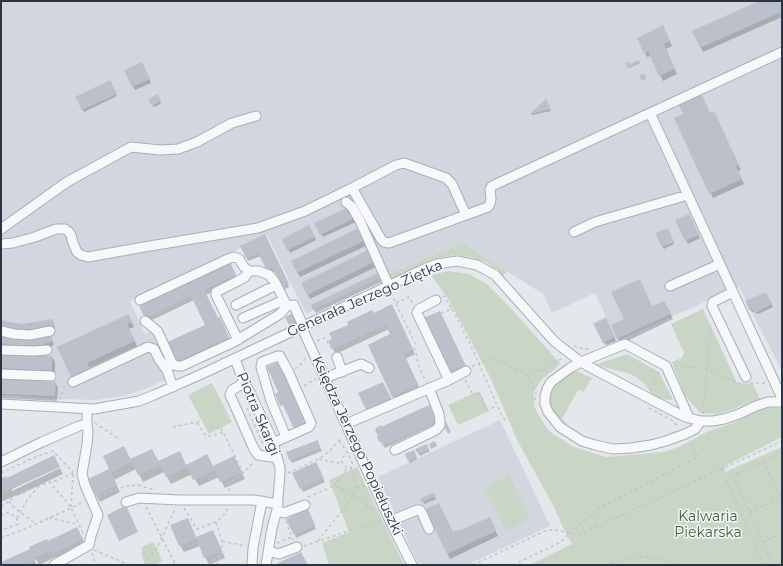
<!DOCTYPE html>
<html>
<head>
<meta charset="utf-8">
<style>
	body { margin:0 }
	#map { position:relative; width:783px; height:566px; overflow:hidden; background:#e4e7ec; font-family:Montserrat,sans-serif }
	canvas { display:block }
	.frame { position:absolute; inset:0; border:2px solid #2b3445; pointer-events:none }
</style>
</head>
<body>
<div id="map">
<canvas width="783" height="566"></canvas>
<div class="frame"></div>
</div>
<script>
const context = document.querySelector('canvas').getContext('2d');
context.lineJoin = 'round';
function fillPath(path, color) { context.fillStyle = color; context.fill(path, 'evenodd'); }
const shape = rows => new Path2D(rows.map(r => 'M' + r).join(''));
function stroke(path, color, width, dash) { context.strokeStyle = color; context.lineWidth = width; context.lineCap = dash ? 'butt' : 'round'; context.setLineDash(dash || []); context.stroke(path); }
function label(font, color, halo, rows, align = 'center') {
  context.font = font + ' Montserrat,sans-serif'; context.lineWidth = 3; context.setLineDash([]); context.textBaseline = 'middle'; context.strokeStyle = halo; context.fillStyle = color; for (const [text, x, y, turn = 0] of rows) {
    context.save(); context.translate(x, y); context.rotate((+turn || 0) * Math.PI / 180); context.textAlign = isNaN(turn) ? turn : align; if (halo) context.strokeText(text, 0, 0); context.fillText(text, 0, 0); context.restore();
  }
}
fillPath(shape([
	[1,1,782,1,782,371,739,287,605,346,592,323,606,316,595,293,552,313,543,294,463,243,388,274,306,314,267,235,130,301,145,334,151,331,174,375,148,388,123,396,97,400,59,399,1,395],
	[500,420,550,526,467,565,419,565,378,477]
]), '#d2d6de');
fillPath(shape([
	[463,243,507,271,503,276,498,270,486,262,471,257,454,255,440,258,425,263,391,279,388,274],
	[449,271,469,274,487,284,503,300,560,363,555,369,542,379,534,391,534,406,542,421,550,432,574,447,606,457,664,452,679,447,707,432,738,421,766,407,782,408,782,437,725,466,725,472,782,447,782,565,529,565,572,544,567,536,553,505,517,440,491,379,449,300,431,275],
	[703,309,737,383,753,384,760,399,719,414,700,413,685,395,675,370,672,362,682,358,684,353,671,324],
	[627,354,659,372,673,400,659,399,652,394,643,382,631,374,595,365],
	[576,371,592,378,589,382,584,391,583,392,578,390,562,419,567,423,564,426,549,407,548,398,552,386,563,376],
	[212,383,232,422,209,434,188,395],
	[479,391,489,411,458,425,448,405],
	[357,467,404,565,329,565,322,543,349,532,329,480],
	[509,475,530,519,506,531,485,487],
	[153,542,157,548,162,561,155,565,146,565,142,557,142,547]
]), '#c9d6c5');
fillPath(shape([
	[762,1,782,1,782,17,703,52,693,32],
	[665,31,672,46,666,49,677,74,663,81,651,56,647,57,645,53],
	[638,61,640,63,629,68,626,63,629,65],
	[143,66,151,83,135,90,125,71],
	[642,76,644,76,645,77,644,80,642,79],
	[110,81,117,96,84,112,77,97],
	[157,95,161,104,154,107,150,99],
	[545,101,551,111,532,115,531,114],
	[710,114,716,117,741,170,738,171,744,184,713,198,675,118],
	[349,208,356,222,323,237,321,234],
	[690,219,700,238,688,244,677,221],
	[360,229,368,245,300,277,297,272],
	[667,229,674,244,664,249,656,234],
	[311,230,316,240,290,253,283,239],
	[267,239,289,287,285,289,276,271,269,274,261,256,248,261,241,246],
	[370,250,378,266,310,299,308,295],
	[232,268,237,280,206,295,218,319,222,323,231,342,178,367,175,362,206,325,194,300,148,322,145,318],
	[379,273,383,281,316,313,312,306],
	[766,293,773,307,758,314,756,313,755,311,752,312,746,302],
	[667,306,673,319,621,344,612,326,652,307],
	[394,310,415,354,405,359,420,389,396,401,393,396,392,335,389,329,336,354,329,342],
	[292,314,297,324,291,326,287,317],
	[442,317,468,371,453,375,425,319],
	[52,320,54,324,55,330,22,334,1,321,22,325],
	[131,320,134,327,129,329,137,346,89,368,92,374,75,381,58,347],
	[608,323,616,341,606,345,604,342],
	[50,335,54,345,35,351,1,348,1,338,31,341],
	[1,354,52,357,55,362,55,375,1,373],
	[1,380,55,383,58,387,57,401,1,398],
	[384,386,392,402,369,412,367,409],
	[429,406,437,423,385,448,382,442,380,442,379,441,379,436,381,428],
	[319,445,322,451,292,463,290,459],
	[426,445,430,451,420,456,417,450],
	[124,447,131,460,152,450,159,462,186,466,213,467,238,465,245,479,225,488,219,477,199,486,192,474,171,484,164,472,143,482,136,469,114,480,120,492,100,502,96,495],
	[413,451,417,459,410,463,406,455],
	[59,466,12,489,12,491,60,468,63,474,17,496,17,495,1,502,1,480],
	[317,467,325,482,303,492,294,473],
	[433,494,436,499,424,504,422,499],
	[426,510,453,533,492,523,498,536,450,559],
	[309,513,316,529,296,538,295,535],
	[187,519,196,538,212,531,217,539,225,558,209,565,200,546,184,552,180,545],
	[81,536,86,546,58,560,56,557,39,565,36,559,35,560,36,565,1,565,1,563,47,542]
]), '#0003');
fillPath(shape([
	[759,1,782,1,782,20,779,13,700,48,692,31],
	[663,25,670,41,664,44,675,69,659,76,648,51,644,53,637,38],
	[639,60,640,62,627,68,625,63,628,61,630,64],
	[142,62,150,79,132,87,124,70],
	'640 77a3 3 0 1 1 6 0a3 3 0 1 1-6 0Z',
	[110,80,117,94,82,110,75,97],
	[701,93,710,113,714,111,739,165,736,166,742,179,709,194,674,118,683,114,678,104],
	[158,94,161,101,152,106,148,99],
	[546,99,551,109,530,114],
	[349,207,355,218,320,235,314,223],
	[689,214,699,235,685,241,675,220],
	[309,225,315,237,287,250,282,239],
	[360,227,366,240,297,273,291,261],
	[668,228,674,242,662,247,655,233],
	[265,234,289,284,283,287,273,268,267,271,258,253,246,258,240,246],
	[370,249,376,261,307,295,301,283],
	[230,262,236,275,204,290,218,318,220,317,229,337,174,363,165,343,205,325,191,296,145,318,139,306],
	[380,272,382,277,313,310,311,305],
	[640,279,652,306,664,301,671,314,617,339,611,325,624,319,611,292],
	[766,292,772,304,758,311,758,312,755,312,753,310,750,311,745,301],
	[392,304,413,349,404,354,418,384,392,397,368,345,390,334,386,325,332,349,328,341,332,339,329,333,348,325,347,322,372,310,374,313],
	[440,311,466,366,459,369,458,367,449,371,424,318],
	[293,313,297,321,289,325,285,317],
	[129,314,132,322,127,324,135,341,87,363,90,369,71,377,57,347],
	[606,318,615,337,603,343,594,324],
	[52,319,54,326,19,331,1,327,1,320,10,322,22,324],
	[51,333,53,341,32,348,31,347,1,344,1,337,31,339,31,340],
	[1,353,52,356,52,371,1,368],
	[281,361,309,425,295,431,283,405,280,406,275,394,278,392,267,367],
	[1,379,56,382,55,396,1,394],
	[383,382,391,398,366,410,358,393],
	[429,405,437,421,383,446,380,440,379,441,378,440,377,437,378,436,375,430,376,429,376,428,381,425,381,427],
	[446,422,451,432,448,434,443,423],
	[318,440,320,448,289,460,286,452],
	[435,441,437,446,431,449,429,444],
	[427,444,429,449,418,454,415,449],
	[124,446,130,459,152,449,158,461,180,451,186,465,207,454,213,466,234,456,242,472,220,482,215,470,193,480,187,467,166,477,160,465,138,475,132,462,111,472,117,485,95,495,88,479,109,469,103,456],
	[414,450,417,457,408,461,405,454],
	[54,455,60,467,12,489,12,488,1,493,1,479,6,476,7,478],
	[316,462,324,478,300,489,292,473],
	[434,492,436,496,422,503,420,499],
	[439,503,453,532,458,530,458,531,490,517,496,531,447,554,425,509],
	[126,505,138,532,119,541,107,515],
	[308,509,315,525,294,535,286,519],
	[188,518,196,537,213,530,221,551,204,558,196,538,179,546,170,525],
	[77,527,83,539,53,553,52,550,34,558,35,560,24,565,1,565,1,562,30,549,29,547,47,539,48,541],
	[301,552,308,565,279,565,278,563]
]), '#bbc0ca');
const minor = shape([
	[650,113,782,398],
	[352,188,381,239,384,242,389,243,488,207,490,204,491,199,490,189,492,186,782,52],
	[346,202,352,207,360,221,389,286],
	[1,229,67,182,131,147,160,150,178,149,197,142,232,123,256,116],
	[574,232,595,222,688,195],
	[1,244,13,243,35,237,56,229,65,229,69,232,71,235,73,243,77,252,81,255,88,257,144,247,258,228,305,211,352,188,396,165,404,163,446,178,452,184,466,215],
	[670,286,720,264],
	[733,292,713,302,712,306,746,377],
	[140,300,230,258,234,257,239,259,244,267,249,271,259,271,269,275,275,282,287,306,294,305,295,308,301,321,302,328,390,521,412,565],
	[436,300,419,309,417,313,449,380],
	[236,305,276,285],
	[243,318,284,300],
	[145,321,155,329,158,332,173,365,178,366,182,366,234,342,280,314,287,306],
	[1,331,14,334,30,335,50,331],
	[238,340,216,295,216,292,238,281,245,277,249,271],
	[1,350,34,351,47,350],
	[337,357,342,372],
	[235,359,240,372,272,439,280,468,280,474,277,510,272,528,266,565],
	[1,374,51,376],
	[325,378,361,364,369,368],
	[244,381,239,386,232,390,230,395,239,415,253,447,258,455,270,457,277,456],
	[73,382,148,347,154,349,159,359,167,370,173,387],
	[1,404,94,409,128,403,139,401,154,395,204,373,422,270,437,264,457,261,477,265,495,275,554,341,564,349,581,362,597,371,679,414,689,418,701,421,713,421,724,419,739,414,756,406,768,402,782,402],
	[689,418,666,366,625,344,581,362,570,368,551,382,547,389,545,396,545,404,548,412,560,427,582,441,595,445,613,449,631,448,651,445,666,441,685,434,695,429,701,421],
	[346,424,449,380,466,371],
	[273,443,309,427,311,423,289,373,282,360,280,356,278,356,262,362,261,367,271,401,286,437],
	[395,450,436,430,440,425,440,421,439,414,429,388],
	[1,462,42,442,79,426,87,424,87,409],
	[126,502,139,498,179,500,253,500,278,504],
	[277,510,284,513,305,505],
	[390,521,417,510,420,510,422,513,429,529],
	[269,551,279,554,297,547],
	[54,565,89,545,91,536,98,515,85,485,82,474,87,444,88,432,87,424],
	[252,565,253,548,262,501]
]);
stroke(minor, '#a9aeb7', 11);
stroke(shape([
	[391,293,415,343,414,348,417,356,418,364,425,380],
	[443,297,444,296,448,302,452,309],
	[396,303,409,297,413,304],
	[441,313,452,309,454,312,473,350,500,412,505,420],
	[317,341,325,338,333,351],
	[574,346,584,349,590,349],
	[472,366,493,357,528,375,563,358],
	[675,366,707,369,737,383,740,383],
	[295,369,301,364,306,357],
	[539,370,551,372],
	[528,375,536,391,535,402,536,403],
	[465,380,473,395,479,392,487,410,497,406],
	[750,383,766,383],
	[304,386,316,379],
	[650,391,659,370],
	[60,400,65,384],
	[247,408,265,448],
	[649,408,671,420,679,427],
	[703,414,711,324],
	[95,423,119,439],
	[197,423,206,436,210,436,223,432],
	[173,427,202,421],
	[221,428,243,473],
	[339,441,346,450,349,456,351,459,353,466,351,468,347,468,342,462,343,457,348,453],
	[319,459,337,463,342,462],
	[764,461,782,503],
	[1,473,33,458,53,451,73,472],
	[288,473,319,459,330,451,342,437],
	[726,480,764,565],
	[334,486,347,468],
	[356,487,366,486],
	[230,491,228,485,229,483,243,473,254,462],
	[98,496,126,486,138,485,155,490],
	[308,497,334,486,350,491,365,505,376,511],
	[9,501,11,505,36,524],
	[1,507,21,492,60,479,73,473],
	[71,507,73,474],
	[146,507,176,565],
	[184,508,197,529,216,522,226,513,227,508],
	[749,512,782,497],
	[1,516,5,513,8,513,16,517,18,522,18,524,16,525,1,530],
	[17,518,28,499,38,487],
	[49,518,78,524],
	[286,521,293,540],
	[216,522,222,541,221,554,217,565],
	[83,533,71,508,83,502],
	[1,538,25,529,71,508,71,507,53,486,51,483],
	[222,541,245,546],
	[318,541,354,495,356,487,351,468],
	[762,542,782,533],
	[277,543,292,537],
	[304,546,380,520],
	[94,550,129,565],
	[92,553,96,565],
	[144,565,157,548,176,507],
	[208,565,220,556],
	[473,565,547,530,556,530,579,535,782,441],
	[513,565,559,543,601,507,698,457,689,441],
	[605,565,637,556,663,559,680,565],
	[773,565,733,475,782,453]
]), '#c2c5cb', 1.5, [3, 3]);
stroke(minor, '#f7f8fa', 9);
label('14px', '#2b3445', '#f4f6f9', [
	["Generała Jerzego Ziętka",365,299,-24],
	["Piotra Skargi",258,414,67],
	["Księdza Jerzego Popiełuszki",357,446,65]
]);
label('14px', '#3f6138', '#f4f6f9', [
	["Kalwaria",708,517],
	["Piekarska",708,533]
]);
</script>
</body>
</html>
